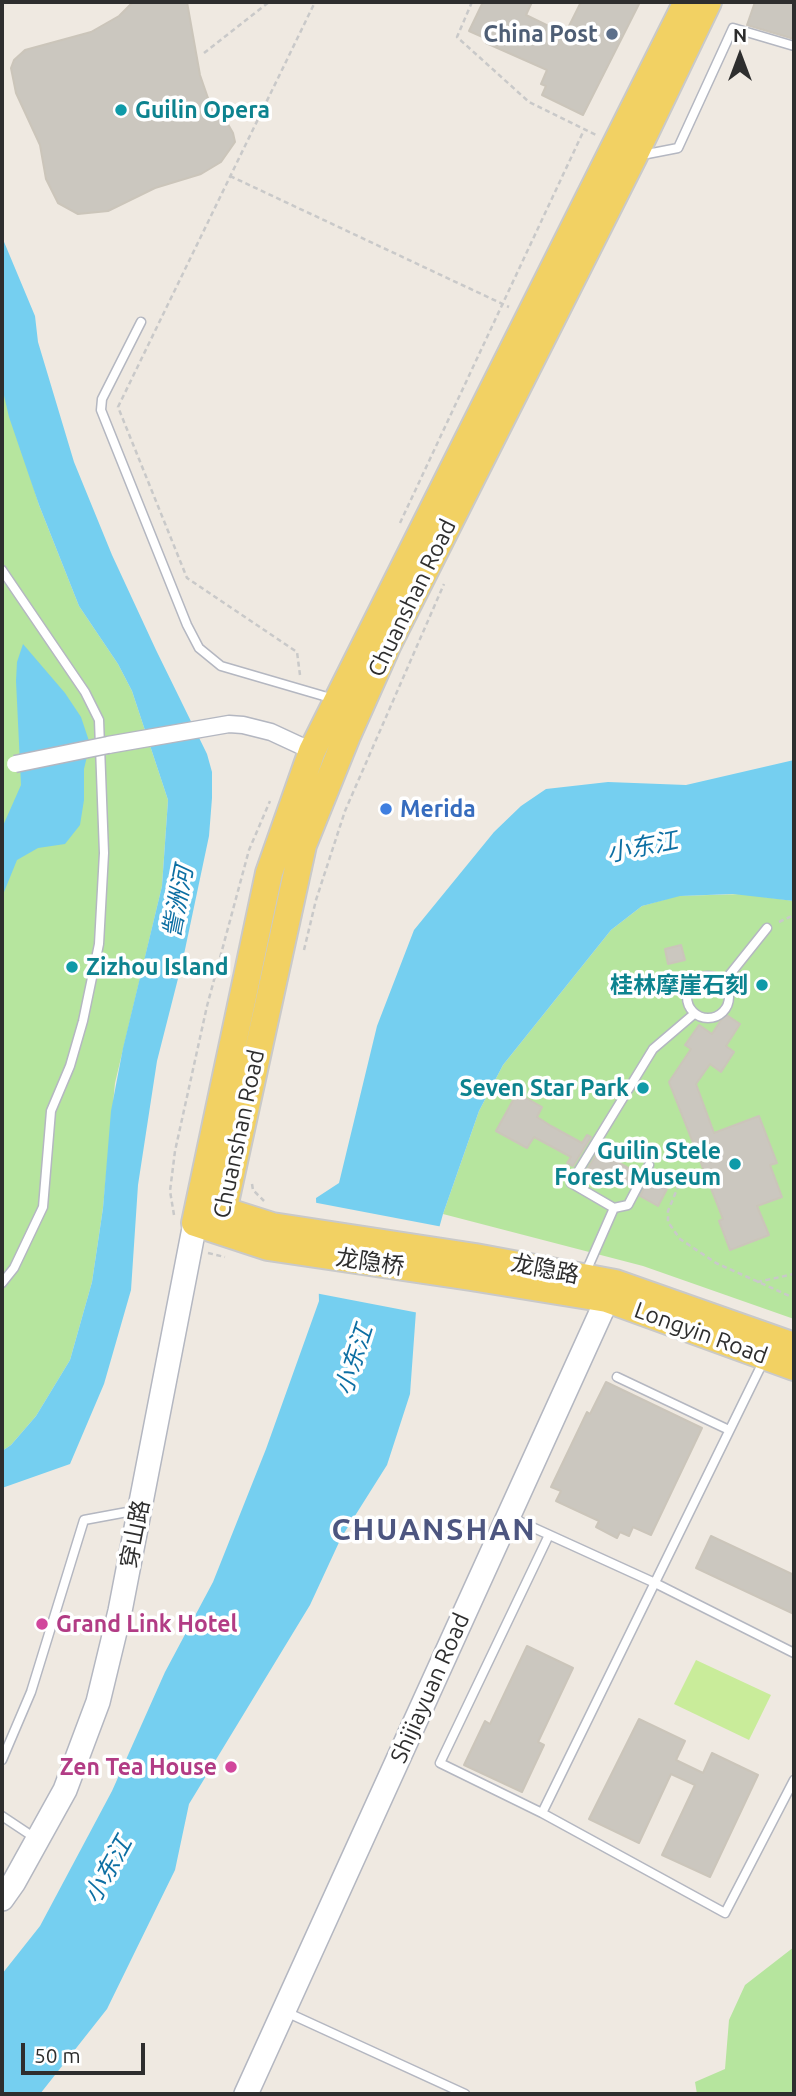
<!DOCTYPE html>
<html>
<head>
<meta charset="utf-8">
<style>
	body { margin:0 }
	#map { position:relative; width:796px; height:2096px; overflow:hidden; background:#efe9e1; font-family:Ubuntu,sans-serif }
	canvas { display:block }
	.frame { position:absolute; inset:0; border:4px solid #2e2e2e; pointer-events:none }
	.north { position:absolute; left:705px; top:21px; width:70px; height:70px; -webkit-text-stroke:5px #fff; paint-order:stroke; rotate:0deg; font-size:19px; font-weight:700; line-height:28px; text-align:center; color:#2e2e2e }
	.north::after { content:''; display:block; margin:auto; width:24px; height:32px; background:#2e2e2e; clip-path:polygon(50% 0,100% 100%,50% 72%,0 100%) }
	.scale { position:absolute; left:21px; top:2043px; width:124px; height:32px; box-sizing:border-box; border:4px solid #2e2e2e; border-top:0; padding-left:9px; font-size:21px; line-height:24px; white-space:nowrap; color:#2e2e2e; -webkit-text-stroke:5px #fff; paint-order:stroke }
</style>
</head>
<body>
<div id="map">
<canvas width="796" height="2096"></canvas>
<div class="frame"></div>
<div class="north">N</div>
<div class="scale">50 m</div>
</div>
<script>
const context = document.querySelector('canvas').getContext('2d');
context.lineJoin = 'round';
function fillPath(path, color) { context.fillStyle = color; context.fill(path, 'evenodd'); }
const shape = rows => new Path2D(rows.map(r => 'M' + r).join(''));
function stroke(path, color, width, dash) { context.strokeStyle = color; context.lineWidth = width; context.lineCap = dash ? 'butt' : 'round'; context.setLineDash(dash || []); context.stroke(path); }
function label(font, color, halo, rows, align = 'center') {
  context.font = font + ' Ubuntu,"Noto Sans SC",sans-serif'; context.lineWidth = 7; context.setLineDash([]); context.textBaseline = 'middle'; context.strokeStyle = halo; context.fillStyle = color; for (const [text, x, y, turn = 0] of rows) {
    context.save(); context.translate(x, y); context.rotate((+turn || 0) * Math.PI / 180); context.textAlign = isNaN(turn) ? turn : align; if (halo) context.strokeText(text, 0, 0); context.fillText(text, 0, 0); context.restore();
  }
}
fillPath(shape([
	[2,387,39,505,79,606,118,664,132,691,168,800,162,886,115,1083,103,1208,92,1282,70,1360,36,1416,11,1445,2,1451],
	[743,894,794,901,794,1319,643,1266,443,1214,479,1111,503,1065,611,930,642,906,677,896],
	[794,1947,794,2094,697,2094,695,2082,725,2069,729,2020,745,1985]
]), '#b6e59e');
fillPath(shape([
	[696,1660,771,1695,749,1740,674,1704]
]), '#c9ec9a');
fillPath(shape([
	[2,237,35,316,38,342,74,462,112,555,156,650,207,754,212,772,212,798,209,836,183,959,157,1061,138,1185,131,1290,104,1384,70,1464,2,1488,2,1451,11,1445,36,1416,70,1360,92,1282,103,1208,111,1111,123,1048,162,886,168,800,132,691,118,664,79,606,39,505,9,417,2,387],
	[23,644,65,693,81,717,90,744,84,769,84,800,80,825,65,844,38,848,17,860,2,897,2,828,21,785,16,681,17,662],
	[794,760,794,901,733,894,680,896,642,906,611,930,503,1065,479,1111,443,1214,416,1311,410,1394,387,1465,341,1538,310,1605,189,1804,175,1870,107,2009,40,2094,2,2094,2,1974,40,1926,112,1791,165,1672,213,1582,266,1449,319,1301,316,1198,339,1183,377,1026,414,930,494,832,521,806,546,789,608,782,686,785]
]), '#75cff0');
fillPath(shape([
	[312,1202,443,1227,419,1313,315,1293]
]), '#efe9e1');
const building = shape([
	[133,2,187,2,200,75,209,101,225,119,233,133,235,142,221,162,201,174,155,188,108,211,78,214,58,203,46,179,40,145,16,93,11,68,14,60,25,50,91,32,119,16,133,2],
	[483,2,532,2,526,15,565,34,581,2,640,2,583,115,542,95,546,86,541,84,547,70,486,43,487,39,469,31,483,2],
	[755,2,794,2,794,39,747,25,755,2],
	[681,945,685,960,668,964,665,949,681,945],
	[725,1014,740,1024,726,1046,734,1052,721,1072,710,1064,696,1084,714,1133,759,1116,777,1163,770,1165,782,1197,757,1206,769,1235,730,1250,719,1221,723,1219,669,1082,691,1049,685,1045,699,1025,712,1034,725,1014],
	[517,1093,542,1107,537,1117,551,1126,582,1143,587,1135,591,1137,573,1166,567,1163,571,1157,534,1137,527,1148,496,1131,517,1093],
	[603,1144,617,1151,613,1159,637,1173,631,1186,605,1172,600,1181,585,1173,603,1144],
	[649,1179,667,1189,658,1206,640,1196,649,1179],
	[606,1382,702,1428,651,1535,633,1527,629,1536,620,1532,617,1538,596,1527,599,1521,556,1501,561,1491,551,1487,587,1412,590,1414,606,1382],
	[711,1536,794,1575,794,1614,696,1568,711,1536],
	[527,1646,573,1668,538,1742,544,1745,522,1792,464,1765,485,1721,490,1724,527,1646],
	[639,1719,685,1741,676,1760,703,1773,712,1753,758,1775,710,1877,662,1855,695,1785,671,1774,639,1843,589,1819,639,1719]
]);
fillPath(building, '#cbc7bf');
stroke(building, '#cbc5ba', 2);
const lane = shape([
	[642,155,678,148,733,28,794,46],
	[141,322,102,399,101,410,187,625,199,648,221,666,334,699],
	[2,570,85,692,99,720,104,853,99,944,83,1021,70,1066,51,1111,43,1207,14,1268,2,1283],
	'687 997a21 21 0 1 1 42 0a21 21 0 1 1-42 0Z',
	[723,983,767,928],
	[614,1208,628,1205,649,1165],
	[585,1274,614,1208,571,1183,653,1049,694,1014],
	[764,1360,542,1813,725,1913,794,1780],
	[617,1377,729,1430],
	[510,1517,655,1583,794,1653],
	[2,1760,31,1692,84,1520,138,1510],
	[542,1813,440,1763,549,1535],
	[2,1816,35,1838],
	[286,2012,465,2094]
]);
const street = shape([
	[108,745,229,724,243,725,271,732,312,751]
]);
const secondary = shape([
	[2,1899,14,1882,65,1790,98,1702,120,1611,195,1223],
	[246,2094,614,1284]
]);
const primary = shape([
	[687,2,312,751,269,873,195,1223,268,1247,471,1277,607,1299,794,1367],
	[206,1205,272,1226,475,1257,615,1283,794,1346],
	[219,1230,303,845,347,736,388,644,634,156,708,2]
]);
stroke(lane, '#b4b7c1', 11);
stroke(street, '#b4b7c1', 19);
stroke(secondary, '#b4b7c1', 26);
stroke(primary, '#c9c9c9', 30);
stroke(shape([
	[472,2,457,37,529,102,596,135],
	[204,53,269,2],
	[230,176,509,307],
	[400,523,584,130],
	[300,675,297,652,187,578,118,407,315,2],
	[779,922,794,915],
	[304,950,316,900,345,811,444,584],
	[611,1144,639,1159],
	[660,1171,680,1182,668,1211,668,1222,680,1239,716,1263,794,1298],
	[252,1184,253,1190,264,1201],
	[174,1215,170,1191,175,1151,207,1006,249,850,270,801],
	[208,1253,225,1257],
	[757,1282,794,1274]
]), '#c9c9c9', 2.5, [5, 3.5]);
stroke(lane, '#fff', 8);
stroke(street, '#fff', 16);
stroke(secondary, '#fff', 23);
stroke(primary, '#f2d163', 26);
const streetBridge = shape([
	[15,764,108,745]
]);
stroke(streetBridge, '#b4b7c1', 19, []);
stroke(streetBridge, '#fff', 16);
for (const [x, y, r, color] of [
	[612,34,7,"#5c6f8a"],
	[121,110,7,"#0f9aa8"],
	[386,809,7,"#3f7fe0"],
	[72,967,7,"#0f9aa8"],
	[762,985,7,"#0f9aa8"],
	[643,1088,7,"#0f9aa8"],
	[735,1164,7,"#0f9aa8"],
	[42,1624,7,"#d1479c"],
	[231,1767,7,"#d1479c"]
]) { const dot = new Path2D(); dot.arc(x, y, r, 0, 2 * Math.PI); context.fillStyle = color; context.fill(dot); stroke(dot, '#fff', 2.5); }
label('bold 23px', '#4e5e75', '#fff', [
	["China Post",598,34]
], 'right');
label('bold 23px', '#0d838f', '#fff', [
	["Guilin Opera",135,110,"left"],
	["Zizhou Island",86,967,"left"],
	["桂林摩崖石刻",748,985],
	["Seven Star Park",629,1088],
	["Guilin Stele",721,1151],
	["Forest Museum",721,1177]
], 'right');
label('23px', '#2e2e2e', '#fff', [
	["Chuanshan Road",412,598,-64],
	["Chuanshan Road",239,1134,-78],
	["龙隐桥",370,1262,8],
	["龙隐路",545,1269,11],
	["Longyin Road",701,1333,20],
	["穿山路",135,1534,-79],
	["Shijiayuan Road",430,1688,-66]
]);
label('bold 23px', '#366cbe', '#fff', [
	["Merida",400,809]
], 'left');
label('bold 23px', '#b23c85', '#fff', [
	["Grand Link Hotel",56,1624],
	["Zen Tea House",217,1767,"right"]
], 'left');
label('italic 24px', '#0d6fa3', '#fff', [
	["小东江",642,847,-11],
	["訾洲河",178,902,-79],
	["小东江",354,1360,-72],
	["小东江",108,1870,-61]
]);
context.letterSpacing = '2px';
label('bold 30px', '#4d5680', '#fff', [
	["CHUANSHAN",434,1530]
]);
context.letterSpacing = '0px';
</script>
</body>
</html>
